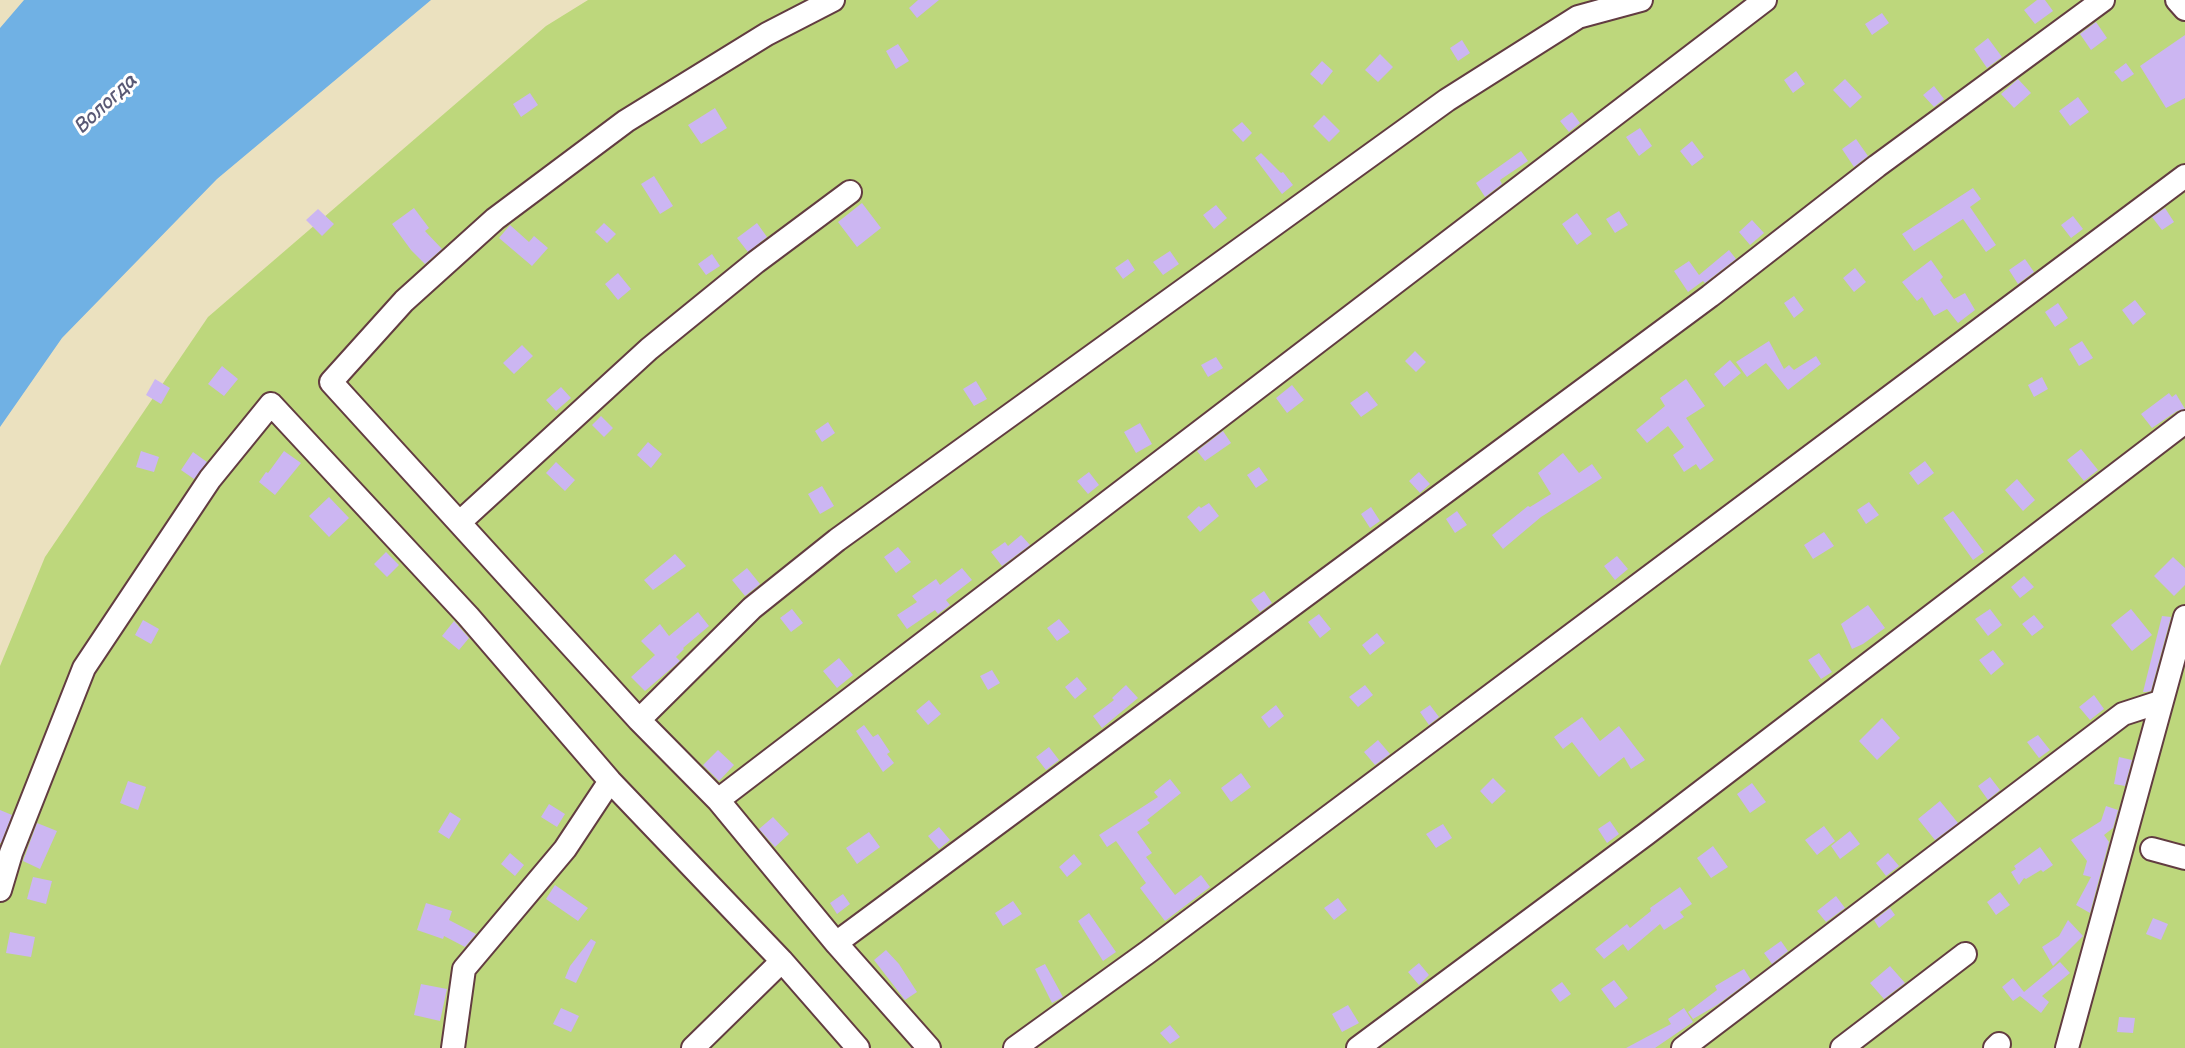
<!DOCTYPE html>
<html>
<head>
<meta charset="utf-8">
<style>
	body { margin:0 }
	canvas { display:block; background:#ebe1bf }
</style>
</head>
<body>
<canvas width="2185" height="1048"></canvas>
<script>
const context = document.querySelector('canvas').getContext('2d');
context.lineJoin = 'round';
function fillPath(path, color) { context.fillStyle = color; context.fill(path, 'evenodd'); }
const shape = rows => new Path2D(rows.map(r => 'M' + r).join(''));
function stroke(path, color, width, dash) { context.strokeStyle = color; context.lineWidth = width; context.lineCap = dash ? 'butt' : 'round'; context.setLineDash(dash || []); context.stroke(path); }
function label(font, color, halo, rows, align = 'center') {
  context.font = font + ' "Balsamiq Sans",sans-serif'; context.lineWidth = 6; context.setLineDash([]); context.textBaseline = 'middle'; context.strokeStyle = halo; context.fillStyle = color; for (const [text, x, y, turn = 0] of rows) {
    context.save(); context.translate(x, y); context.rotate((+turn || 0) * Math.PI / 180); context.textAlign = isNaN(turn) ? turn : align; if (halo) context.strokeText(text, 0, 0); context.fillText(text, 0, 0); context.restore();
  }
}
fillPath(shape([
	[588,0,2185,0,2185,1048,0,1048,0,666,45,557,208,317,546,26]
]), '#bdd77c');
fillPath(shape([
	[24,0,431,0,217,179,62,338,0,427,0,28]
]), '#70b1e4');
fillPath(shape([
	[918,0,939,0,917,18,909,8],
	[2037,0,2045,0,2053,11,2035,24,2024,10],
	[1882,13,1889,23,1872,35,1865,24],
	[2096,22,2107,38,2091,50,2080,34],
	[2185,35,2185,98,2166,108,2140,66],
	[1988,38,2002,57,1987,68,1974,49],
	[1462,40,1470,53,1458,61,1450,48],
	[898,44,909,61,896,69,886,51],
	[1380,54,1393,67,1378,82,1365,70],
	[1322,61,1333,71,1322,85,1310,74],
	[2126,63,2134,74,2122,82,2114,72],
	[1796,71,1805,84,1793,93,1784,80],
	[1845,79,1862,97,1850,108,1833,90],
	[2018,79,2031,93,2014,108,2001,94],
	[1934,86,1944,99,1934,107,1923,95],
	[530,93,538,105,521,117,513,104],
	[2078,97,2089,112,2070,126,2059,111],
	[715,108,727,128,701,144,688,125],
	[1572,112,1580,123,1569,132,1560,121],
	[1324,115,1340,131,1329,142,1313,126],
	[1242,122,1252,133,1243,142,1232,130],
	[1640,128,1652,146,1639,156,1626,137],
	[1856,139,1868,156,1854,167,1842,149],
	[1692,141,1704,157,1692,166,1680,151],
	[1521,151,1528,161,1500,180,1502,184,1485,197,1476,183],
	[1261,153,1281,173,1283,172,1293,185,1282,194,1255,158],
	[654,176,673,206,660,214,641,184],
	[1973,188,1981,199,1970,207,1996,245,1986,252,1963,219,1914,251,1902,234],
	[862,203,881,228,857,247,838,222],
	[1216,205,1227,218,1214,229,1203,215],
	[414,208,429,228,425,231,442,249,425,264,411,250,392,224],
	[2165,208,2174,222,2162,230,2152,217],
	[318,209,334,224,322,236,306,220],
	[1619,211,1628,225,1615,233,1606,219],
	[1577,213,1592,234,1577,245,1562,224],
	[2073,216,2083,229,2071,238,2061,225],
	[1752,220,1764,233,1750,245,1739,232],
	[604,223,616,234,607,243,595,232],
	[757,223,767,237,748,252,737,238],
	[510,225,529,242,534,236,548,248,532,266,499,238],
	[1729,250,1736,259,1705,283,1703,281,1688,292,1674,271,1689,261,1699,275],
	[1170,251,1179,264,1163,275,1153,262],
	[712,254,720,266,706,275,698,264],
	[1128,259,1135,270,1123,279,1115,268],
	[2025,259,2034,272,2018,284,2009,270],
	[1931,260,1943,277,1940,280,1954,299,1965,293,1975,310,1958,323,1947,309,1934,316,1922,297,1917,301,1902,282],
	[1855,268,1866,282,1854,292,1843,278],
	[618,273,631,289,618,300,605,284],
	[1794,296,1804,310,1794,318,1784,303],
	[2135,300,2146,314,2133,325,2122,310],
	[2058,303,2068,318,2055,327,2045,312],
	[1769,341,1784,369,1789,365,1794,370,1816,356,1821,364,1788,390,1766,363,1747,377,1736,362],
	[2082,341,2093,358,2079,366,2069,349],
	[522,345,533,356,514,374,503,363],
	[1415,351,1426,362,1416,372,1405,361],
	[1216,357,1223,368,1208,377,1201,365],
	[1730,360,1741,373,1724,387,1714,374],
	[222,366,238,379,224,396,208,384],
	[2042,377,2048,389,2034,397,2028,385],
	[155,379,170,388,161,404,146,395],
	[1686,379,1705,406,1686,418,1714,460,1700,470,1696,464,1684,472,1673,455,1684,447,1668,426,1647,443,1636,430,1665,406,1660,398],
	[976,381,987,399,974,406,963,389],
	[1292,385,1304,400,1287,413,1276,398],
	[561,387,571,398,556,411,546,400],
	[1367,391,1378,405,1361,417,1350,403],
	[2169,393,2172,397,2176,394,2185,409,2177,411,2152,428,2141,414],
	[601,416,613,428,604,437,592,425],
	[828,422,835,433,822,442,815,431],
	[1140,423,1152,444,1136,453,1124,432],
	[1223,431,1231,443,1205,461,1197,451],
	[648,442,662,454,651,468,637,455],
	[2081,449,2098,470,2084,481,2067,460],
	[141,451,159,457,154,472,136,467],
	[284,451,301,463,275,495,259,482,266,472,268,473],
	[193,452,207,462,194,479,181,470],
	[1563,453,1579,473,1592,464,1602,478,1541,517,1503,549,1492,535,1528,506,1530,507,1551,494,1538,473],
	[1925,461,1934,473,1918,485,1909,473],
	[556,462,575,480,565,491,546,473],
	[1259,467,1268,480,1256,488,1247,475],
	[1089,472,1099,485,1088,494,1077,481],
	[1419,472,1430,484,1420,493,1409,481],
	[2017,479,2035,500,2023,511,2005,490],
	[822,486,834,506,820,514,808,494],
	[329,497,349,518,329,537,309,516],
	[1869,502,1879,515,1866,524,1857,510],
	[1209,503,1219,516,1200,532,1187,517,1199,506,1201,508],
	[1371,507,1380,521,1370,528,1361,514],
	[1457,511,1467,525,1455,533,1446,519],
	[1953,511,1984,552,1973,560,1943,518],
	[1824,532,1834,546,1813,559,1804,545],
	[1021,535,1030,545,1002,566,991,552,1005,542,1008,546],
	[898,547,911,562,896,573,884,557],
	[386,552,399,565,387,577,374,564],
	[675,554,686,566,653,590,644,580],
	[1617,556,1628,569,1615,580,1604,566],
	[2173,557,2185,568,2185,585,2174,596,2154,576],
	[747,568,760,584,745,596,732,580],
	[962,568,972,580,946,600,950,605,938,614,935,610,907,629,897,615,917,602,912,596,936,579,940,585],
	[2024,576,2034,587,2020,598,2011,587],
	[1264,591,1272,603,1260,612,1251,600],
	[1868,605,1885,628,1863,644,1852,649,1841,624],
	[792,609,803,623,791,632,780,618],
	[1990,609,2002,625,1988,636,1975,619],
	[2131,609,2152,635,2132,651,2111,625],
	[698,612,709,626,683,648,684,649,676,657,680,661,645,691,631,677,655,655,641,641,660,624,669,636],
	[1319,614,1331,629,1320,638,1308,622],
	[2034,615,2044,627,2032,636,2022,624],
	[2162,616,2171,617,2151,691,2146,692,2143,692],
	[1059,619,1070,632,1057,641,1047,628],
	[143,620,159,629,151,644,135,635],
	[454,621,469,638,459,650,442,636],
	[1377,633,1385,643,1370,655,1362,645],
	[1993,650,2004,664,1991,675,1979,660],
	[1819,653,1832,672,1821,679,1808,660],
	[839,658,853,675,837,688,823,671],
	[992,670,1000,683,988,690,980,676],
	[1077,677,1087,689,1075,699,1065,687],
	[1126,685,1138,698,1102,728,1093,716,1114,700,1112,698],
	[1365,685,1373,695,1358,707,1349,697],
	[2094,695,2104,709,2090,720,2079,707],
	[929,700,941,714,928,725,916,711],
	[1276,705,1284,716,1269,728,1261,717],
	[1430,705,1439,717,1429,725,1420,712],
	[1582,717,1600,741,1619,726,1645,760,1631,769,1624,757,1599,777,1572,742,1563,749,1554,737],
	[1882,718,1900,738,1877,760,1859,741],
	[864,725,873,737,878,734,890,752,887,754,894,763,883,772,856,731],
	[2038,735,2050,750,2039,758,2027,742],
	[1378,740,1390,754,1375,765,1364,752],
	[1049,747,1059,760,1046,770,1036,757],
	[718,750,734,765,719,781,703,765],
	[2119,757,2132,760,2125,786,2114,784],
	[1241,773,1251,787,1231,802,1221,788],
	[1990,777,2000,790,1988,800,1978,786],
	[1493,778,1506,791,1492,804,1480,791],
	[1170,779,1181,793,1147,820,1150,823,1137,832,1152,853,1146,857,1175,895,1201,875,1210,887,1165,921,1140,888,1146,883,1116,841,1107,847,1099,835,1158,797,1154,792],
	[128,781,146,787,138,810,120,803],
	[1752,783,1766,802,1750,813,1737,794],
	[1940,801,1958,823,1935,840,1918,819],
	[549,804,565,814,557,827,541,817],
	[2106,806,2118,810,2113,828,2104,835,2109,842,2090,913,2076,905,2091,877,2083,875,2087,861,2071,840,2101,821],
	[0,810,12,815,1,843,0,843],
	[450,812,461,819,449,839,438,832],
	[773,817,789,834,775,847,759,829],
	[1610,821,1619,834,1607,843,1598,829],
	[37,823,57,831,40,869,23,861],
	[1443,824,1452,838,1436,848,1426,834],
	[1824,826,1835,841,1817,855,1805,840],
	[939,827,950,840,939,849,928,836],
	[1850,831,1860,844,1840,859,1831,846],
	[869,832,880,847,857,864,846,848],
	[1713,846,1728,867,1711,878,1697,858],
	[2040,847,2053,865,2043,872,2041,870,2026,879,2024,878,2019,885,2011,872,2016,869,2014,866],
	[510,853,524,865,515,876,501,864],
	[1888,853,1899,866,1886,876,1876,863],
	[1074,854,1082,864,1067,877,1059,867],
	[33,877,52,881,46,904,27,899],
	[555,885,588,908,578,921,546,899],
	[1680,887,1692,904,1680,912,1684,917,1664,930,1660,924,1628,951,1623,944,1604,959,1595,949,1627,924,1630,928,1651,911,1650,908],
	[2000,892,2010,905,1996,915,1987,902],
	[843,894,850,904,837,914,830,903],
	[1836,896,1845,908,1826,922,1817,911],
	[1338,898,1347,910,1334,920,1324,908],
	[1013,901,1022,914,1003,926,995,913],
	[426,903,452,911,449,920,476,934,465,947,444,936,443,939,417,930],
	[1890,908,1895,915,1879,928,1874,920],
	[1089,913,1116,952,1103,961,1078,921],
	[2153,918,2168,924,2161,940,2146,934],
	[2068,920,2083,936,2053,966,2042,947,2059,936],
	[10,932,35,937,31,957,6,953],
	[591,939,596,942,576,983,565,978,570,966],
	[1781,941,1788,951,1772,964,1764,953],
	[886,950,899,964,917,992,905,1000,874,960],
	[2060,962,2070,973,2042,996,2049,1002,2041,1013,2020,996,2013,1001,2002,987,2013,978,2024,992],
	[1419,963,1429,975,1419,985,1408,972],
	[1045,964,1063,997,1052,1003,1035,969],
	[1890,966,1905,983,1884,999,1870,983],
	[1744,969,1751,980,1717,1005,1693,1019,1688,1012,1717,990,1715,986],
	[1614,980,1628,998,1615,1008,1601,989],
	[1562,982,1571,994,1560,1002,1551,990],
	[421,984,447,989,440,1021,414,1015],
	[1348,1005,1359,1023,1342,1032,1332,1014],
	[561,1008,579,1016,571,1032,553,1024],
	[1684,1008,1693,1022,1655,1048,1626,1048,1671,1024,1668,1019],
	[2119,1017,2135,1018,2133,1033,2117,1032],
	[1170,1025,1180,1037,1170,1044,1160,1033]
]), '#ccb6f2');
const minor = shape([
	[833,0,767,34,626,121,495,219,404,301,331,382,639,720,718,800,836,943,929,1048],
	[2177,0,2185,9],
	[460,522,649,349,756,262,850,192],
	[639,720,752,608,837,540,1447,100,1578,17,1641,0],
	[718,800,1765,0],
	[2152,849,2185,858],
	[0,890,11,853,84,668,210,479,271,404,468,616,610,781,782,961,858,1048],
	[836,943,1710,296,1877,166,2103,0],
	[453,1048,464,969,565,849,610,781],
	[693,1048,782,961],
	[1015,1048,1148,952,2185,176],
	[1358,1048,1646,834,2185,422],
	[1683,1048,2123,714,2160,702],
	[1842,1048,1965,954],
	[1995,1048,1999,1044],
	[2067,1048,2185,617]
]);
stroke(minor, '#623c41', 26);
stroke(minor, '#fff', 22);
label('italic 20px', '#595975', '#fff', [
	["Вологда",107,104,-43]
]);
</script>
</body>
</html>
